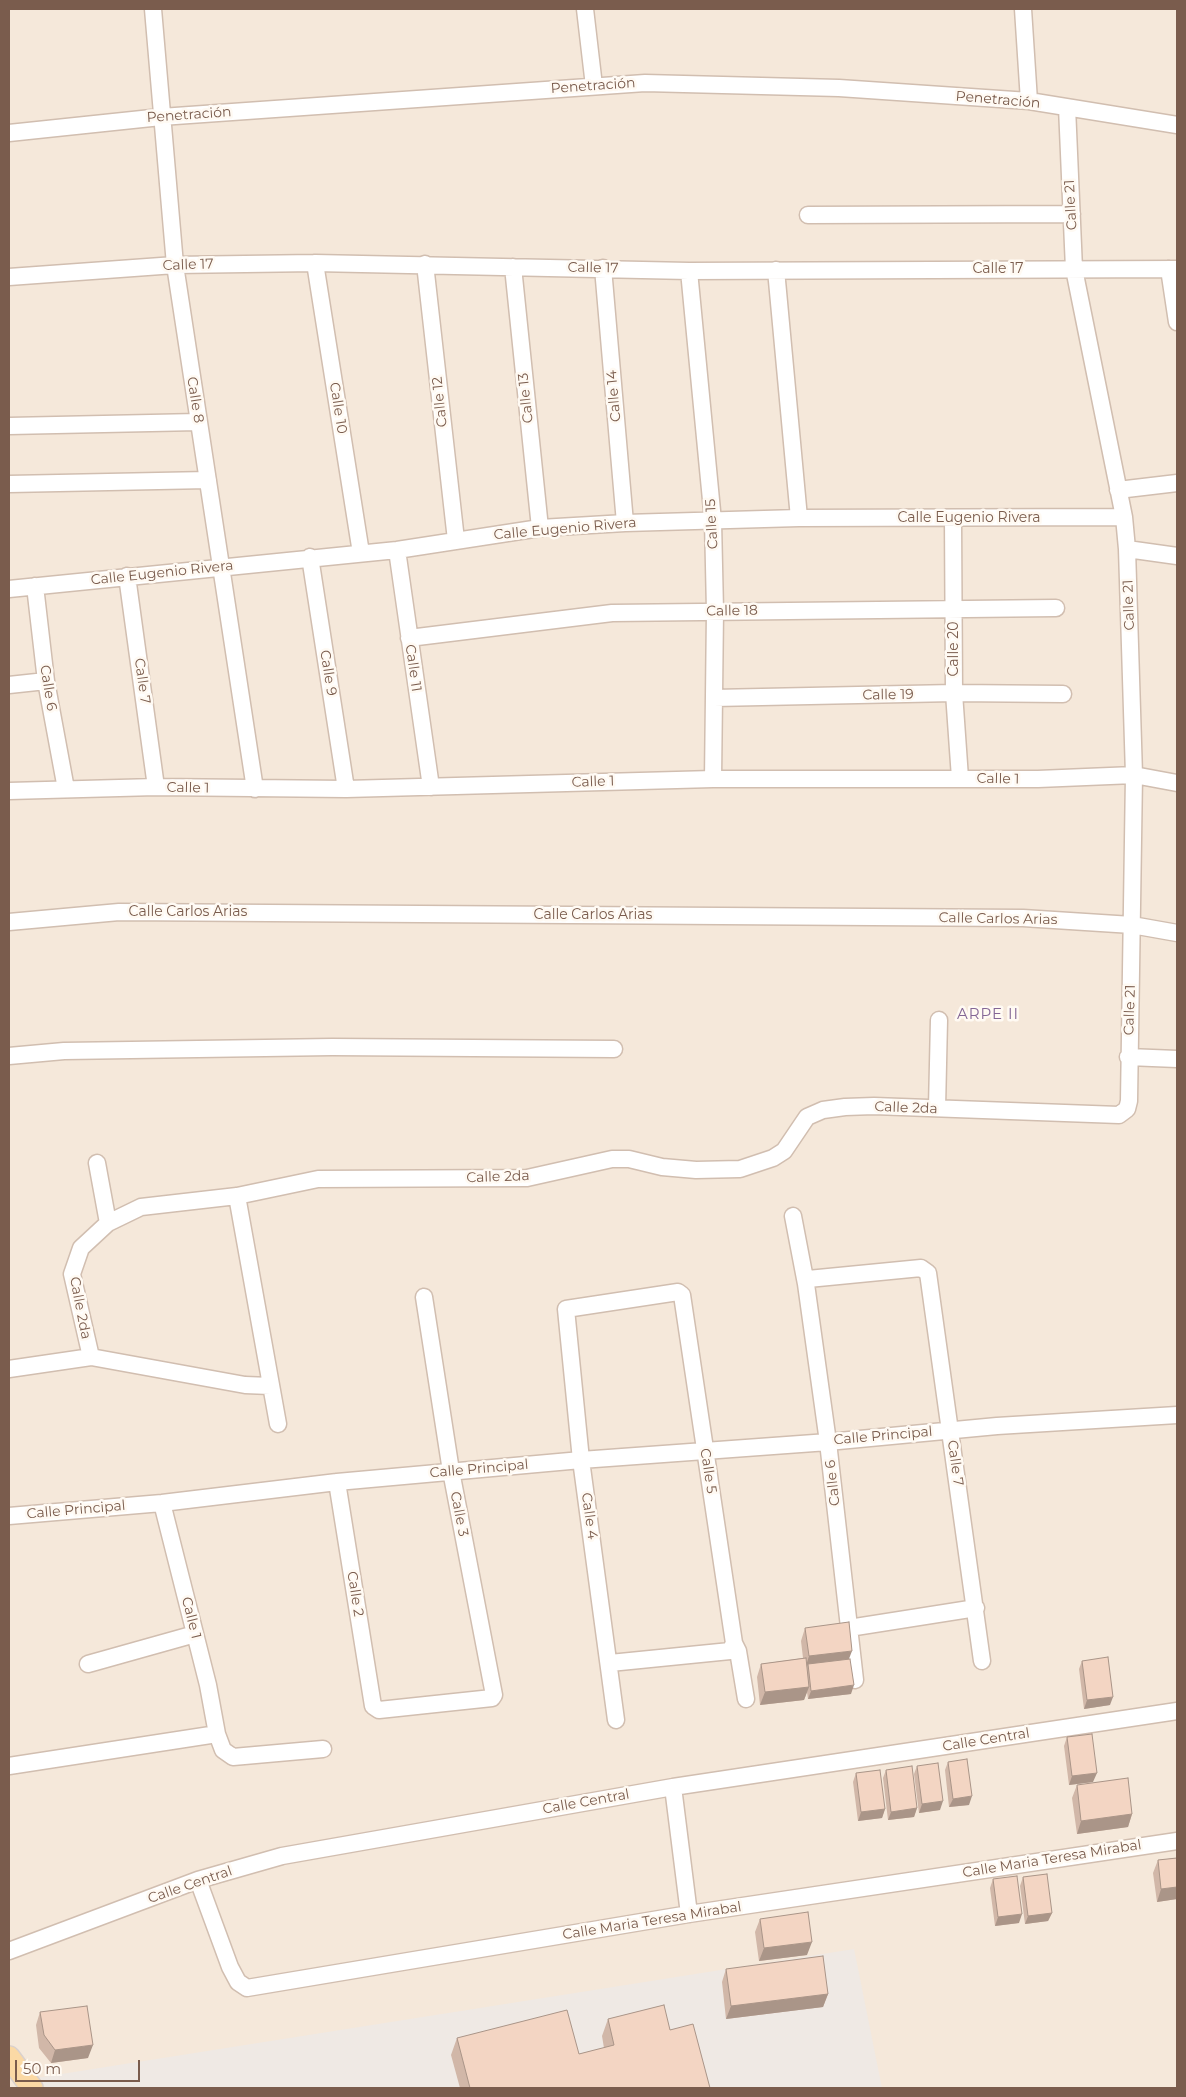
<!DOCTYPE html>
<html>
<head>
<meta charset="utf-8">
<style>
	body { margin:0 }
	#map { position:relative; width:1186px; height:2097px; overflow:hidden; background:#fdf6ec; font-family:Montserrat,sans-serif }
	canvas { display:block }
	.frame { position:absolute; inset:0; border:10px solid #7a5c4d; pointer-events:none }
	.scale { position:absolute; left:15px; top:2060px; width:125px; height:22px; box-sizing:border-box; border:2px solid #7a5c4d; border-top:0; padding-left:6px; font-size:15px; line-height:18px; white-space:nowrap; color:#7a5c4d; -webkit-text-stroke:4px #fffaf3; paint-order:stroke }
</style>
</head>
<body>
<div id="map">
<canvas width="1186" height="2097"></canvas>
<div class="frame"></div>
<div class="scale">50 m</div>
</div>
<script>
const context = document.querySelector('canvas').getContext('2d');
context.lineJoin = 'round';
function fillPath(path, color) { context.fillStyle = color; context.fill(path, 'evenodd'); }
const shape = rows => new Path2D(rows.map(r => 'M' + r).join(''));
function stroke(path, color, width, dash) { context.strokeStyle = color; context.lineWidth = width; context.lineCap = dash ? 'butt' : 'round'; context.setLineDash(dash || []); context.stroke(path); }
function label(font, color, halo, rows, align = 'center') {
  context.font = font + ' Montserrat,sans-serif'; context.lineWidth = 5; context.setLineDash([]); context.textBaseline = 'middle'; context.strokeStyle = halo; context.fillStyle = color; for (const [text, x, y, turn = 0] of rows) {
    context.save(); context.translate(x, y); context.rotate((+turn || 0) * Math.PI / 180); context.textAlign = isNaN(turn) ? turn : align; if (halo) context.strokeText(text, 0, 0); context.fillText(text, 0, 0); context.restore();
  }
}
fillPath(shape([
	[9,9,1177,9,1177,2088,9,2088]
]), '#f5e8da');
fillPath(shape([
	[854,1949,882,2088,47,2088,36,2078]
]), '#efe9e4');
const minor = shape([
	[153,9,175,265,255,789],
	[585,9,594,86],
	[1023,9,1029,101],
	[9,133,161,117,645,83,839,88,1029,101,1177,125],
	[808,215,1072,214],
	[315,263,361,553],
	[425,264,456,540],
	[513,267,540,528],
	[603,268,625,523],
	[1169,269,1177,322],
	[776,270,799,518],
	[689,271,713,521,715,611,713,779],
	[9,277,175,265,315,263,689,271,1177,269],
	[9,426,198,422],
	[9,484,208,480],
	[1118,490,1177,483],
	[953,519,954,693,960,778],
	[1127,549,1177,556],
	[397,550,431,787],
	[310,557,346,789],
	[127,576,156,787],
	[35,586,46,681,66,789],
	[9,589,397,550,540,528,625,523,799,518,1124,517],
	[409,638,612,613,1056,608],
	[9,685,46,681],
	[714,698,954,693,1063,694],
	[9,791,156,787,346,789,713,779,1038,779,1134,775,1177,783],
	[9,922,119,912,1023,918,1132,925,1177,933],
	[9,1056,64,1051,332,1047,614,1049],
	[1128,1057,1177,1059],
	[937,1108,939,1020],
	[97,1163,108,1223],
	[237,1196,278,1424],
	[793,1216,806,1284],
	[91,1357,72,1274,81,1248,108,1223,141,1207,237,1196,318,1179,527,1178,612,1159,629,1159,662,1167,696,1170,740,1169,773,1158,784,1151,807,1117,823,1110,845,1107,874,1106,1119,1115,1127,1109,1129,1101,1134,775,1127,549,1124,517,1074,269,1067,107],
	[9,1369,91,1357,245,1385,270,1386],
	[337,1482,373,1706,379,1710,492,1698,494,1695,451,1471,424,1297],
	[162,1503,208,1685,217,1734,223,1750,233,1757,323,1749],
	[9,1516,162,1503,337,1482,581,1460,828,1442,997,1426,1177,1415],
	[849,1628,976,1608],
	[734,1643,738,1651,746,1699],
	[610,1663,730,1651,734,1643,682,1295,678,1292,566,1309,581,1460,616,1720],
	[88,1664,195,1634],
	[855,1680,828,1442,806,1284,808,1279,921,1268,928,1273,982,1661],
	[9,1766,217,1734],
	[673,1787,689,1914],
	[198,1880,230,1967,238,1982,247,1988,689,1914,1177,1841],
	[9,1951,198,1880,282,1856,673,1787,1177,1711]
]);
const major = shape([
	[9,2057,32,2088]
]);
stroke(minor, '#d1beb0', 19);
stroke(major, '#dad1cd', 24);
stroke(minor, '#fff', 16);
stroke(major, '#fbd9a5', 21);
fillPath(shape([
	[805,1628,849,1659,851,1694,808,1699,807,1692,804,1700,760,1705,757,1677,761,1664,803,1658,801,1641],
	[1082,1661,1110,1705,1084,1709,1079,1669],
	[1067,1737,1093,1782,1069,1785,1064,1746],
	[948,1762,969,1805,949,1807,945,1770],
	[917,1766,940,1810,919,1813,914,1774],
	[886,1770,917,1808,914,1817,888,1820,883,1778],
	[856,1773,885,1809,882,1818,858,1821,853,1782],
	[1077,1785,1132,1814,1128,1827,1077,1834,1072,1798],
	[1177,1858,1177,1899,1157,1902,1153,1873,1158,1860],
	[1023,1877,1052,1913,1048,1921,1025,1924,1020,1886],
	[993,1879,1019,1923,995,1926,990,1888],
	[760,1919,807,1955,759,1961,755,1932],
	[726,1969,828,1994,823,2007,726,2019,722,1982],
	[40,2012,88,2058,51,2063,39,2048,36,2025],
	[608,2019,670,2030,710,2088,460,2088,451,2055,457,2038,579,2054,604,2048,602,2036]
]), '#d1b7a8');
fillPath(shape([
	[852,1651,847,1664,808,1664,806,1669,805,1669,809,1656],
	[854,1685,851,1694,808,1699,811,1691],
	[809,1687,804,1700,760,1705,765,1692],
	[1113,1697,1110,1705,1084,1709,1087,1700],
	[1097,1773,1093,1782,1069,1785,1072,1776],
	[972,1796,969,1805,949,1807,953,1799],
	[943,1801,940,1810,919,1813,922,1804],
	[917,1808,914,1817,888,1820,891,1812],
	[885,1809,882,1818,858,1821,861,1812],
	[1132,1814,1128,1827,1077,1834,1081,1821],
	[1177,1887,1177,1899,1157,1902,1161,1889],
	[1052,1913,1048,1921,1025,1924,1028,1916],
	[1022,1914,1019,1923,995,1926,998,1917],
	[812,1942,807,1955,759,1961,764,1948],
	[828,1994,823,2007,726,2019,731,2006],
	[93,2045,88,2058,51,2063,55,2050]
]), '#aa9588');
const building = shape([
	[849,1622,852,1651,809,1656,805,1628,849,1622],
	[1108,1657,1113,1697,1087,1700,1082,1661,1108,1657],
	[806,1658,809,1687,765,1692,761,1664,806,1658],
	[850,1659,854,1685,811,1691,808,1664,850,1659],
	[1092,1734,1097,1773,1072,1776,1067,1737,1092,1734],
	[967,1759,972,1796,953,1799,948,1762,967,1759],
	[938,1763,943,1801,922,1804,917,1766,938,1763],
	[912,1766,917,1808,891,1812,886,1770,912,1766],
	[880,1770,885,1809,861,1812,856,1773,880,1770],
	[1128,1778,1132,1814,1081,1821,1077,1785,1128,1778],
	[1177,1858,1177,1887,1161,1889,1158,1860,1177,1858],
	[1047,1874,1052,1913,1028,1916,1023,1877,1047,1874],
	[1017,1876,1022,1914,998,1917,993,1879,1017,1876],
	[808,1912,812,1942,764,1948,760,1919,808,1912],
	[823,1956,828,1994,731,2006,726,1969,823,1956],
	[664,2005,670,2030,693,2024,710,2088,470,2088,457,2038,567,2010,579,2054,614,2045,608,2019,664,2005],
	[87,2006,93,2045,55,2050,44,2035,40,2012,87,2006]
]);
fillPath(building, '#f3d5c3');
stroke(building, '#aa9588', 1);
label('14px', '#7a5c4d', '#fffaf3', [
	["Penetración",593,86,-4],
	["Penetración",998,100,5],
	["Penetración",189,115,-4],
	["Calle 21",1071,205,-93],
	["Calle 17",188,265,-2],
	["Calle 17",593,268,1],
	["Calle 17",998,269],
	["Calle 14",614,396,-95],
	["Calle 13",526,398,-96],
	["Calle 8",195,400,81],
	["Calle 12",440,402,-96],
	["Calle 10",338,408,81],
	["Calle Eugenio Rivera",969,518],
	["Calle 15",712,524,-93],
	["Calle Eugenio Rivera",565,529,-5],
	["Calle Eugenio Rivera",162,573,-6],
	["Calle 21",1129,605,-92],
	["Calle 18",732,611,-1],
	["Calle 20",954,649,-90],
	["Calle 11",413,668,82],
	["Calle 9",328,673,81],
	["Calle 7",142,681,82],
	["Calle 6",48,688,81],
	["Calle 19",888,695,-1],
	["Calle 1",998,779,1],
	["Calle 1",593,782,-2],
	["Calle 1",188,788,1],
	["Calle Carlos Arias",188,912],
	["Calle Carlos Arias",593,915],
	["Calle Carlos Arias",998,919,1],
	["Calle 21",1130,1010,-88],
	["Calle 2da",906,1108,2],
	["Calle 2da",498,1177,-2],
	["Calle 2da",80,1308,79],
	["Calle Principal",883,1436,-5],
	["Calle 7",955,1463,82],
	["Calle Principal",479,1469,-5],
	["Calle 5",708,1471,81],
	["Calle 6",833,1483,-96],
	["Calle Principal",76,1510,-5],
	["Calle 3",459,1514,79],
	["Calle 4",589,1516,82],
	["Calle 2",355,1594,81],
	["Calle 1",191,1618,76],
	["Calle Central",986,1740,-9],
	["Calle Central",586,1802,-10],
	["Calle Maria Teresa Mirabal",1052,1859,-9],
	["Calle Central",190,1885,-19],
	["Calle Maria Teresa Mirabal",652,1921,-9]
]);
context.letterSpacing = '1px';
label('15px', '#846695', '#fffaf3', [
	["ARPE II",988,1015]
]);
context.letterSpacing = '0px';
</script>
</body>
</html>
